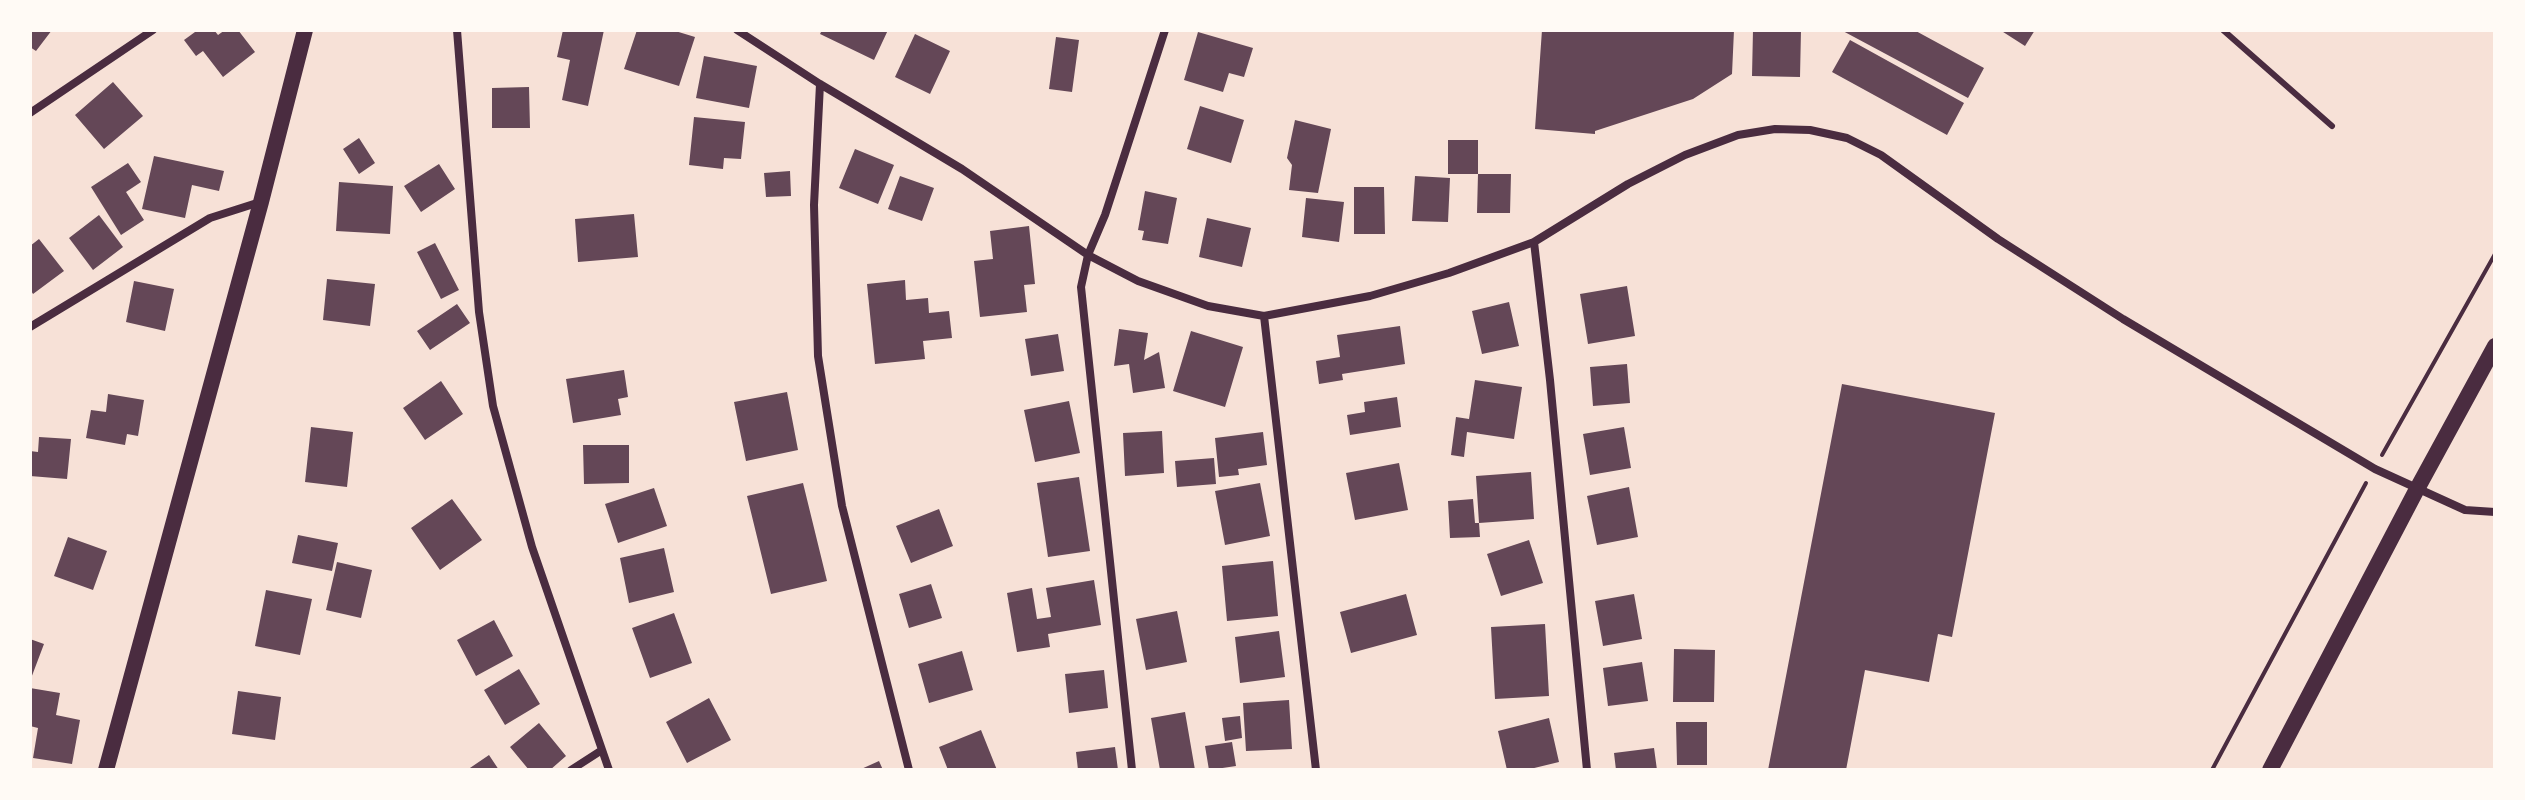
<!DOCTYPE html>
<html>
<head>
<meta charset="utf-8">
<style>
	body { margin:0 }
	#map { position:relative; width:2525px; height:800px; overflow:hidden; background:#f7e1d7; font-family:"Archivo Narrow",sans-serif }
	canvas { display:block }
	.frame { position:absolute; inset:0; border:32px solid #fffaf5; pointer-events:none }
</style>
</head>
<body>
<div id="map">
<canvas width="2525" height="800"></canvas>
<div class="frame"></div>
</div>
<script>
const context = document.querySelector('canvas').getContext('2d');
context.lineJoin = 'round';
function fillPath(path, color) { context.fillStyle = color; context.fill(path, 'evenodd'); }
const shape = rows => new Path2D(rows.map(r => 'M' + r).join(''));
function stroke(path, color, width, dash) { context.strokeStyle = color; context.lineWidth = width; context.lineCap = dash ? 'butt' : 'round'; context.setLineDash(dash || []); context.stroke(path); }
fillPath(shape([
	[30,30,52,30,36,51,30,47],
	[193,30,214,30,218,35,225,30,238,30,255,52,223,77,203,51,196,56,184,40,195,32],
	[563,30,604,30,588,106,562,100,570,60,557,57],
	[637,30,672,30,695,37,679,86,624,69],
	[822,30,888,30,874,60,820,34],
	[1542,30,1734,30,1732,74,1693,99,1595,131,1595,134,1535,129],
	[1753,30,1801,30,1800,77,1752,76],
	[1841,30,1914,30,1984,68,1968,98],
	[2000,30,2035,30,2025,46],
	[1198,32,1253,48,1244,77,1229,73,1223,92,1184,80],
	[915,34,950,51,930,94,895,77],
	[1056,37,1079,40,1072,92,1049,89],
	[1850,40,1964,103,1947,135,1832,72],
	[704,56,757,66,749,108,696,98],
	[113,82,143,116,104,149,75,115],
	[529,87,530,128,492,128,492,88],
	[1200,106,1244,120,1231,163,1187,149],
	[694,117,745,122,741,159,724,158,723,169,689,165],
	[1295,120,1331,129,1318,193,1289,190,1292,165,1287,158],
	[359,138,375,163,359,174,343,149],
	[1448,140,1478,140,1478,174,1448,174],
	[855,149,894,165,878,204,839,188],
	[154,156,224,171,219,191,192,185,185,218,142,209],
	[128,163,141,182,126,192,144,220,121,235,91,187],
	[439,164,455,189,421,212,404,186],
	[790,171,791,196,766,197,764,173],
	[1478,174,1511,174,1510,213,1477,213],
	[900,176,934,188,922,221,888,209],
	[1415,176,1450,178,1448,222,1412,221],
	[339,182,393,186,390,234,336,231],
	[1354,187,1384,187,1385,234,1354,234],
	[1145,191,1177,198,1168,244,1142,240,1144,231,1138,230],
	[1306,198,1344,202,1339,242,1302,237],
	[634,214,638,257,578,262,575,219],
	[99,215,123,247,93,270,69,238],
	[1207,218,1251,228,1242,267,1199,257],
	[1029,226,1035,284,1024,285,1027,312,980,317,974,261,993,259,990,231],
	[39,239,64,271,33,294,30,289,30,246],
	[435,243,459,290,441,299,417,252],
	[327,279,375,284,370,326,323,320],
	[905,280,906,300,928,298,929,313,949,311,952,338,923,341,925,359,875,364,867,284],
	[134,281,174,289,165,331,126,322],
	[1627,286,1635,336,1588,344,1580,294],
	[1509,302,1519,346,1482,354,1472,311],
	[457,304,470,323,430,350,417,331],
	[1400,326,1405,364,1342,374,1343,380,1319,384,1316,361,1340,357,1337,335],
	[1119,329,1148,333,1144,360,1159,352,1165,388,1133,393,1129,364,1114,366],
	[1191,331,1243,347,1225,407,1173,391],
	[1058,334,1064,371,1031,376,1025,339],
	[1627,364,1630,403,1593,406,1590,367],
	[624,370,628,397,618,399,621,415,573,423,566,379],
	[1475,380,1522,387,1514,439,1467,432,1464,457,1451,455,1456,417,1469,419],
	[441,381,463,414,425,440,403,408],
	[1842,384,1995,413,1952,637,1938,634,1929,682,1865,670,1846,770,1768,770],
	[787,392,798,450,746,461,734,402],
	[108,394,144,400,138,436,127,434,125,445,86,438,91,410,106,412],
	[1397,397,1401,427,1350,435,1347,415,1365,412,1364,402],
	[1069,401,1080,453,1035,462,1024,410],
	[311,427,353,432,347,487,305,482],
	[1624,427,1631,468,1590,475,1583,434],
	[1162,431,1164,473,1125,476,1123,433],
	[1263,432,1267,465,1238,469,1239,475,1219,477,1215,438],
	[39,437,71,439,67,479,30,476,30,451,38,452],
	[583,445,629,445,629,483,584,484],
	[1214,458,1216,484,1177,487,1175,461],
	[1399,463,1408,510,1355,520,1346,473],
	[1531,472,1534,519,1479,523,1476,476],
	[1079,477,1090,551,1048,557,1037,483],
	[803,483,827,581,771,594,747,496],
	[1260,483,1270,536,1225,545,1215,491],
	[1629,487,1638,537,1597,545,1587,496],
	[654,488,667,526,618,543,605,504],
	[452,499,482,540,440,570,411,528],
	[1473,499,1475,523,1479,523,1480,537,1450,538,1448,501],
	[939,509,953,546,911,563,896,526],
	[298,535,338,543,332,571,292,563],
	[68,537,107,551,93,590,54,576],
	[1529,540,1543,583,1501,596,1487,554],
	[664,548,674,592,629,603,620,558],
	[1273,561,1278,616,1227,621,1222,566],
	[337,562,372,570,361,618,326,610],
	[1094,580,1101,625,1048,634,1050,647,1017,652,1007,593,1032,588,1037,619,1051,617,1046,588],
	[931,584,942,618,909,628,899,594],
	[266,590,312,599,300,655,255,646],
	[1406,594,1417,635,1351,653,1340,612],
	[1634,594,1642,639,1603,646,1595,601],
	[1177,611,1187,662,1146,670,1136,619],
	[674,613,692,663,650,678,632,628],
	[494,620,513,656,476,676,457,640],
	[1545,624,1549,696,1495,699,1491,627],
	[1279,631,1285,677,1240,683,1235,637],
	[30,639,44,644,30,681],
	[1674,649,1715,650,1714,702,1673,702],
	[962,651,973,690,929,703,918,664],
	[1642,662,1648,701,1608,706,1603,668],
	[519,669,540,704,505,725,484,690],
	[1104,670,1108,708,1069,713,1065,674],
	[30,688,60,693,56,715,80,720,72,764,33,758,38,728,30,726],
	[238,691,281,697,275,740,232,734],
	[709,698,731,740,687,763,666,722],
	[1289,700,1292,749,1246,751,1243,703],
	[1185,712,1195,770,1160,770,1151,718],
	[1240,716,1242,738,1225,741,1222,718],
	[1549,718,1559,762,1526,770,1507,770,1498,731],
	[1676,722,1707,722,1707,765,1677,765],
	[539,723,566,756,550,770,529,770,510,747],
	[981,730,997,770,948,770,939,747],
	[1232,742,1236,766,1209,770,1205,746],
	[1115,747,1118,770,1078,770,1076,752],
	[1654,748,1657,770,1616,770,1614,753],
	[489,755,499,770,467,770],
	[879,761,883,770,859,770]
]), '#644757');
stroke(shape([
	[2382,455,2495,254],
	[2212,770,2366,483]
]), '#4a2c40', 4);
stroke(shape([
	[2223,30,2332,126]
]), '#4a2c40', 6);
stroke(shape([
	[457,30,479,312,493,406,532,547,609,770],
	[737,30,820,84,962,169,1088,255,1138,281,1208,306,1264,316,1370,296,1449,273,1534,242,1628,184,1685,155,1738,135,1775,129,1810,130,1847,138,1881,155,1998,239,2123,319,2375,469,2465,510,2495,512],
	[820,84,814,205,818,356,842,506,909,770],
	[30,113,153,30],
	[1534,242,1550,380,1587,770],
	[1264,316,1316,770],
	[30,327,210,218,260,202],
	[571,770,602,750],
	[1132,770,1081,287,1088,255,1105,215,1165,30]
]), '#4a2c40', 8);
stroke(shape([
	[106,770,261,202,305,30],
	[2270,770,2417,489,2495,346]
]), '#4a2c40', 16);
</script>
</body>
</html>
